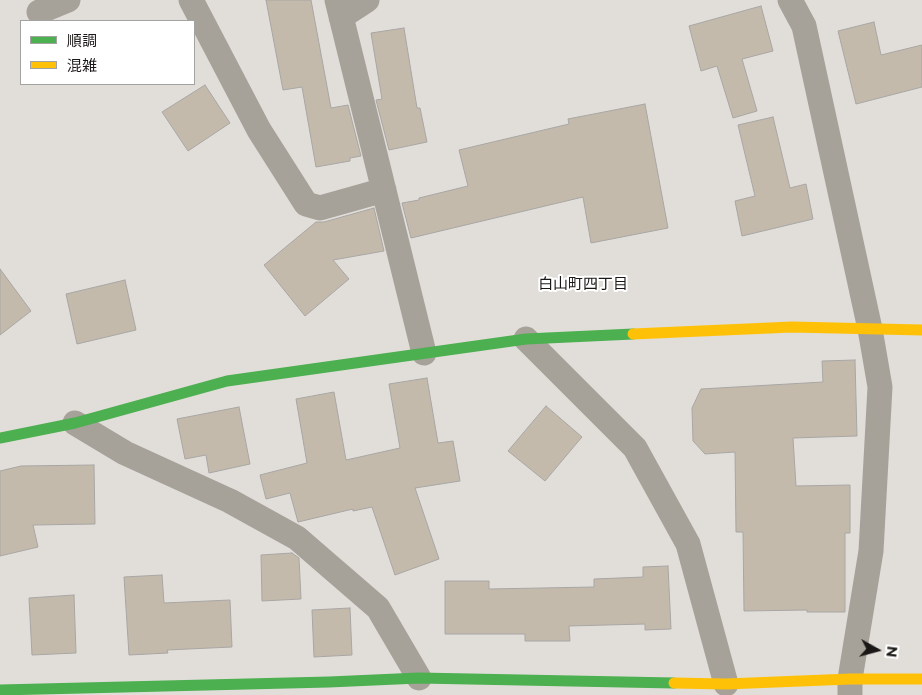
<!DOCTYPE html>
<html>
<head>
<meta charset="utf-8">
<style>
	body { margin:0 }
	#map { position:relative; width:922px; height:695px; overflow:hidden; background:#e1deda; font-family:Montserrat,"Noto Sans JP",sans-serif }
	canvas { display:block }
	.legend { position:absolute; left:20px; top:20px; width:175px; height:65px; box-sizing:border-box; background:#fff; border:1px solid #a3a3a2; margin:0; padding:6px 9px; list-style:none; font-size:15px; color:#1a1816 }
	.legend li { display:flex; align-items:center; gap:10px; height:25px }
	.legend b { width:25px; border:1px solid #a3a3a2 }
	.north { position:absolute; left:852px; top:625px; width:50px; height:50px; -webkit-text-stroke:4px #fff; paint-order:stroke; rotate:97deg; font-size:14px; font-weight:700; line-height:20px; text-align:center; color:#1a1816 }
	.north::after { content:''; display:block; margin:auto; width:18px; height:22px; background:#1a1816; clip-path:polygon(50% 0,100% 100%,50% 72%,0 100%) }
</style>
</head>
<body>
<div id="map">
<canvas width="922" height="695"></canvas>
<ul class="legend">
<li><b style="height:6px;background:#4caf50"></b>順調</li>
<li><b style="height:6px;background:#ffc107"></b>混雑</li>
</ul>
<div class="north">N</div>
</div>
<script>
const context = document.querySelector('canvas').getContext('2d');
context.lineJoin = 'round';
function fillPath(path, color) { context.fillStyle = color; context.fill(path, 'evenodd'); }
const shape = rows => new Path2D(rows.map(r => 'M' + r).join(''));
function stroke(path, color, width, dash) { context.strokeStyle = color; context.lineWidth = width; context.lineCap = dash ? 'butt' : 'round'; context.setLineDash(dash || []); context.stroke(path); }
function label(font, color, halo, rows, align = 'center') {
  context.font = font + ' Montserrat,"Noto Sans JP",sans-serif'; context.lineWidth = 4; context.setLineDash([]); context.textBaseline = 'middle'; context.strokeStyle = halo; context.fillStyle = color; for (const [text, x, y, turn = 0] of rows) {
    context.save(); context.translate(x, y); context.rotate((+turn || 0) * Math.PI / 180); context.textAlign = isNaN(turn) ? turn : align; if (halo) context.strokeText(text, 0, 0); context.fillText(text, 0, 0); context.restore();
  }
}
const building = shape([
	[266,0,311,0,331,108,348,105,361,156,350,158,350,161,316,167,302,87,283,90,266,0],
	[761,6,773,51,742,59,757,111,733,118,717,66,701,71,689,26,761,6],
	[874,22,881,55,922,45,922,87,856,104,838,31,874,22],
	[404,28,417,108,420,108,427,142,389,150,376,100,382,99,371,33,404,28],
	[205,85,230,123,188,151,162,112,205,85],
	[645,104,668,228,591,243,583,197,411,238,402,203,419,200,419,198,468,186,459,150,569,124,568,119,645,104],
	[773,117,790,188,806,184,813,219,742,236,735,201,755,196,738,125,773,117],
	[374,208,384,251,333,260,349,279,305,316,264,265,316,222,324,222,374,208],
	[0,269,31,311,0,335,0,269],
	[125,280,136,330,77,344,66,294,125,280],
	[855,360,857,436,793,438,796,486,850,485,850,533,845,533,845,612,807,612,807,610,744,611,743,532,736,532,735,452,705,454,693,441,692,408,701,389,823,382,822,361,855,360],
	[427,378,438,443,453,441,460,481,415,488,439,559,395,575,372,507,353,511,353,509,298,522,290,493,266,499,260,475,307,463,296,399,334,392,346,460,400,448,389,384,427,378],
	[546,406,582,437,545,481,508,451,546,406],
	[239,407,250,464,209,473,206,455,185,459,177,419,239,407],
	[94,465,95,524,33,525,38,547,0,556,0,471,21,466,94,465],
	[292,553,299,558,301,599,262,601,261,555,292,553],
	[668,566,671,629,645,630,645,624,569,626,570,641,525,641,525,634,445,634,445,581,489,581,489,589,594,587,594,579,643,577,643,567,668,566],
	[162,575,164,603,230,600,232,647,167,650,168,653,129,655,124,577,162,575],
	[74,595,76,653,32,655,29,598,74,595],
	[350,608,352,655,314,657,312,610,350,608]
]);
fillPath(building, '#c3baac');
stroke(building, '#a8a6a4', 1);
stroke(shape([
	[191,0,259,130,306,204,320,208,384,190],
	[337,0,424,353],
	[790,0,804,26,870,329,880,387,871,551,850,679,850,695],
	[39,12,68,0],
	[341,17,367,0],
	[526,339,635,448,688,544,726,684],
	[75,423,125,453,230,501,297,538,378,608,419,678]
]), '#a7a299', 25);
stroke(shape([
	[0,438,75,423,227,381,526,339,633,334],
	[0,690,329,682,419,678,674,683]
]), '#4caf50', 11);
stroke(shape([
	[633,334,792,327,922,330],
	[674,683,726,684,850,679,922,679]
]), '#ffc107', 11);
label('15px', '#1a1816', '#fff', [
	["白山町四丁目",583,285]
]);
</script>
</body>
</html>
